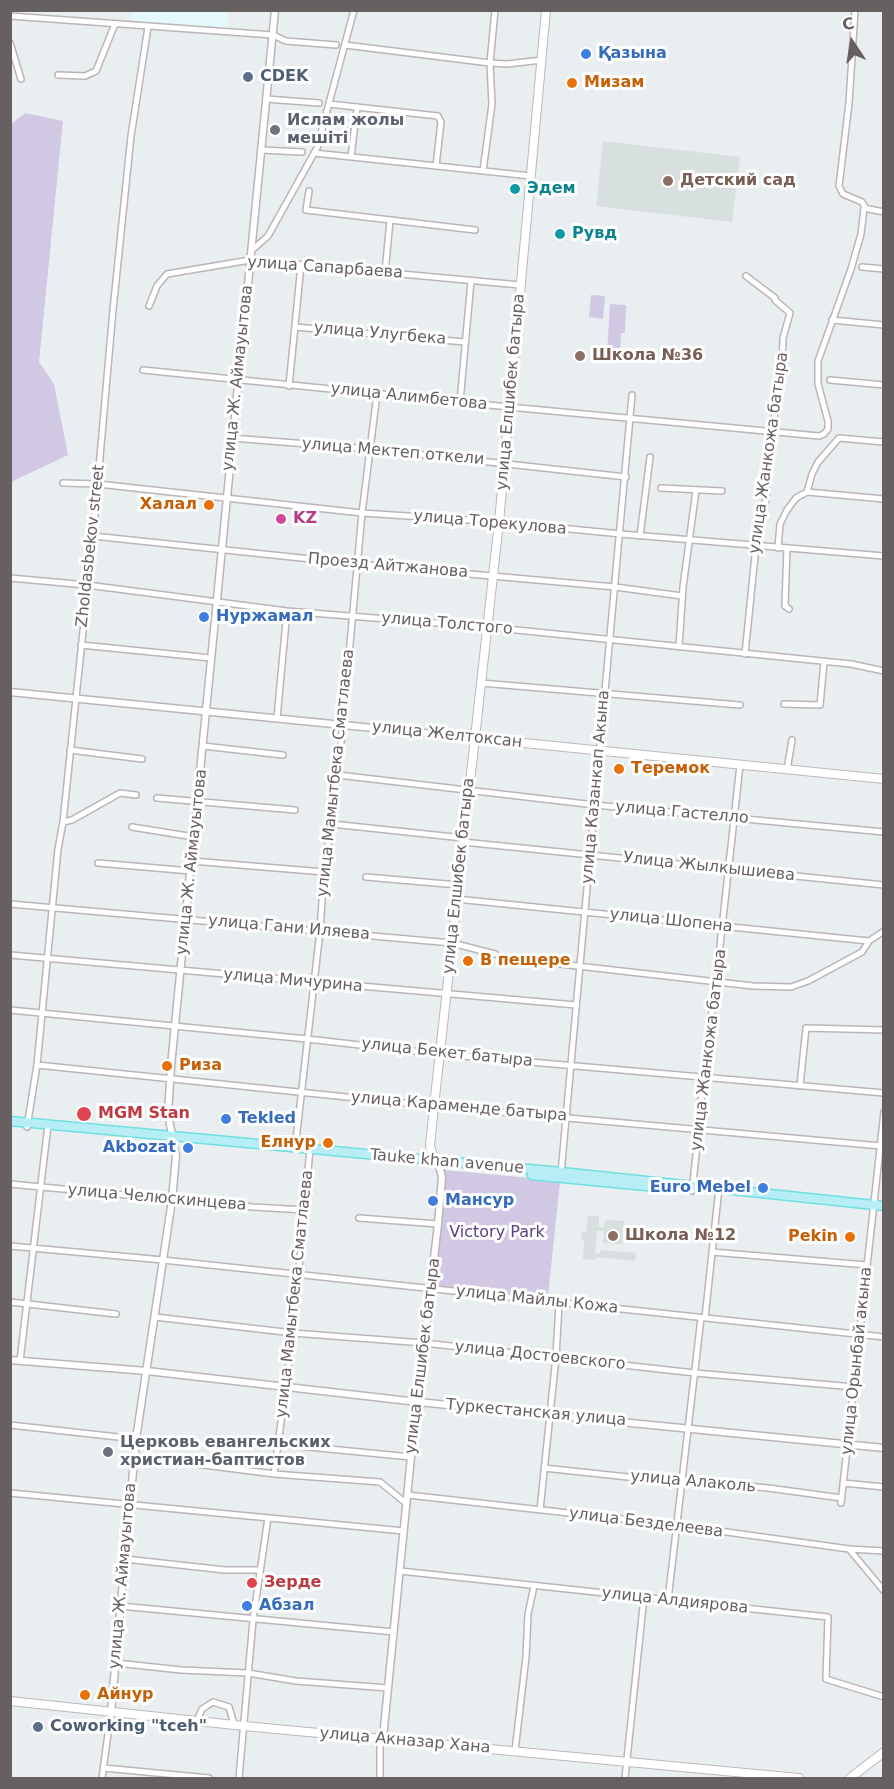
<!DOCTYPE html>
<html>
<head>
<meta charset="utf-8">
<style>
	body { margin:0 }
	#map { position:relative; width:894px; height:1789px; overflow:hidden; background:#e9eff0; font-family:"DejaVu Sans",sans-serif }
	canvas { display:block }
	.frame { position:absolute; inset:0; border:12px solid #676061; pointer-events:none }
	.north { position:absolute; left:822px; top:12px; width:60px; height:60px; -webkit-text-stroke:4px #fff; paint-order:stroke; rotate:348deg; font-size:16px; font-weight:700; line-height:24px; text-align:center; color:#676061 }
	.north::after { content:''; display:block; margin:auto; width:21px; height:27px; background:#676061; clip-path:polygon(50% 0,100% 100%,50% 72%,0 100%) }
</style>
</head>
<body>
<div id="map">
<canvas width="894" height="1789"></canvas>
<div class="frame"></div>
<div class="north">С</div>
</div>
<script>
const context = document.querySelector('canvas').getContext('2d');
context.lineJoin = 'round';
function fillPath(path, color) { context.fillStyle = color; context.fill(path, 'evenodd'); }
const shape = rows => new Path2D(rows.map(r => 'M' + r).join(''));
function stroke(path, color, width, dash) { context.strokeStyle = color; context.lineWidth = width; context.lineCap = dash ? 'butt' : 'round'; context.setLineDash(dash || []); context.stroke(path); }
function label(font, color, halo, rows, align = 'center') {
  context.font = font + ' "DejaVu Sans",sans-serif'; context.lineWidth = 6; context.setLineDash([]); context.textBaseline = 'middle'; context.strokeStyle = halo; context.fillStyle = color; for (const [text, x, y, turn = 0] of rows) {
    context.save(); context.translate(x, y); context.rotate((+turn || 0) * Math.PI / 180); context.textAlign = isNaN(turn) ? turn : align; if (halo) context.strokeText(text, 0, 0); context.fillText(text, 0, 0); context.restore();
  }
}
fillPath(shape([
	[132,11,229,11,227,29,131,21]
]), '#e3f9fb');
fillPath(shape([
	[603,141,740,157,732,222,596,206],
	[588,1216,599,1216,599,1227,604,1227,605,1220,624,1221,622,1244,603,1243,604,1231,597,1231,595,1253,600,1253,600,1250,636,1253,635,1261,596,1257,595,1260,583,1259,584,1240,581,1240,582,1232,586,1232]
]), '#d7dfdf');
fillPath(shape([
	[25,113,63,121,39,362,54,384,68,455,11,482,10,125],
	[591,295,605,296,603,319,589,317],
	[610,304,626,305,625,333,621,333,620,354,607,353],
	[445,1170,560,1181,548,1296,434,1285]
]), '#d1c8e4');
const minor = shape([
	[855,10,849,103,839,186,843,194,862,202,865,207],
	[10,16,273,35,286,41,336,45],
	[10,43,21,79],
	[345,45,490,63,507,64,542,60],
	[58,75,85,76,96,71,115,24],
	[266,99,319,103],
	[329,104,438,116,441,122,436,166],
	[261,150,302,152],
	[314,153,531,176],
	[351,157,357,107],
	[483,171,492,104,490,63,495,10],
	[309,191,306,210,475,230],
	[251,251,268,236,317,148,354,10],
	[862,267,884,269],
	[385,273,390,220],
	[149,306,157,286,167,274,250,260,520,285],
	[832,320,884,325],
	[295,327,465,342],
	[143,370,509,407,819,436,824,434,828,429,828,421,818,384,818,361,851,269,861,234,864,208,884,212],
	[830,380,884,385],
	[289,386,301,265],
	[460,402,471,281],
	[232,438,370,449,626,477],
	[63,483,98,484,362,513,499,522,621,534,884,556],
	[661,488,722,491],
	[807,492,884,499],
	[93,536,358,564,615,587,682,596],
	[640,536,650,457],
	[778,548,780,524,787,510,796,498,807,492,812,474,818,462,839,438,884,442],
	[787,548,785,606,789,609],
	[10,578,87,585,287,611,487,627,851,664,884,671],
	[81,645,211,658],
	[679,647,683,587,696,490],
	[745,654,756,546,765,506,772,432,782,368,783,338,790,313,775,300,775,298,746,276],
	[481,683,740,705],
	[784,704,820,705,824,662],
	[277,718,287,611],
	[203,746,283,755],
	[70,750,142,759],
	[787,770,792,740],
	[338,775,595,805,884,832],
	[157,798,295,810],
	[63,822,72,820,120,793,136,795],
	[332,824,463,838],
	[132,827,194,837],
	[463,842,884,885],
	[192,861,324,872],
	[98,863,191,871],
	[366,877,458,885],
	[456,899,869,941,884,931],
	[10,904,452,943,495,954],
	[10,955,576,1005],
	[525,960,753,986,791,987,808,981,862,952,869,941],
	[10,1010,307,1039,439,1054,884,1093],
	[37,1065,434,1106,881,1146],
	[800,1086,806,1028,884,1030],
	[27,1127,37,1065,58,849,63,822,93,536,113,310,131,136,148,27],
	[295,1149,320,931,324,872,338,775,362,513,377,394],
	[561,1173,632,395],
	[10,1184,253,1207,305,1210],
	[692,1191,699,1128,703,1077,716,982,740,765],
	[359,1218,438,1224],
	[10,1246,163,1260,884,1337],
	[712,1252,867,1265],
	[10,1302,116,1314],
	[155,1317,293,1333,424,1343,695,1373,854,1387],
	[705,1318,719,1188],
	[20,1361,48,1125],
	[10,1425,136,1439],
	[278,1444,411,1457],
	[134,1456,274,1474,380,1482,407,1504],
	[544,1468,665,1481,682,1480,768,1488,842,1498],
	[274,1474,293,1333,310,1149],
	[843,1483,884,1487],
	[10,1493,404,1531],
	[408,1495,676,1525,849,1549,884,1551],
	[841,1503,884,1112],
	[540,1510,556,1357,559,1303],
	[849,1549,884,1591],
	[125,1559,225,1570,260,1570],
	[400,1571,828,1617,826,1679,884,1697],
	[668,1600,701,1318],
	[120,1606,394,1632],
	[116,1663,181,1670,248,1673,296,1681,388,1688],
	[197,1721,202,1709,213,1702,229,1707,234,1724],
	[515,1751,526,1657,528,1614,534,1586],
	[104,1768,209,1778],
	[102,1778,111,1712],
	[239,1778,253,1620,268,1518],
	[380,1778,380,1746,383,1738],
	[625,1778,644,1597]
]);
const tertiary = shape([
	[10,692,474,738],
	[10,1360,147,1371,418,1402,884,1448],
	[111,1712,136,1439,172,1200,176,1156,168,1114,171,1066,275,10],
	[383,1738,411,1457,438,1224,442,1177,439,1166]
]);
const secondary = shape([
	[474,738,884,779],
	[439,1166,433,1156,430,1146,434,1106,499,522,546,10],
	[10,1701,244,1726,799,1778],
	[850,1778,884,1752]
]);
const primary = shape([
	[10,1121,561,1172,884,1206],
	[532,1175,656,1187]
]);
stroke(minor, '#bbb5b6', 8);
stroke(tertiary, '#bbb5b6', 9);
stroke(secondary, '#beb7b8', 10);
stroke(primary, '#6fe0e2', 11);
stroke(minor, '#fff', 5);
stroke(tertiary, '#fff', 6);
stroke(secondary, '#fff', 8);
stroke(primary, '#b7eef6', 8);
for (const [x, y, r, color] of [
	[586,54,6,"#3f7fe0"],
	[248,77,6,"#5c6f8a"],
	[572,83,6,"#e8710a"],
	[275,130,6,"#6b7280"],
	[668,181,6,"#8d6e63"],
	[515,189,6,"#0f9aa8"],
	[560,234,6,"#0f9aa8"],
	[580,356,6,"#8d6e63"],
	[209,505,6,"#e8710a"],
	[281,519,6,"#d1479c"],
	[204,617,6,"#3f7fe0"],
	[619,769,6,"#e8710a"],
	[468,961,6,"#e8710a"],
	[167,1066,6,"#e8710a"],
	[84,1114,8,"#e0444e"],
	[226,1119,6,"#3f7fe0"],
	[328,1143,6,"#e8710a"],
	[188,1148,6,"#3f7fe0"],
	[763,1188,6,"#3f7fe0"],
	[433,1201,6,"#3f7fe0"],
	[613,1236,6,"#8d6e63"],
	[850,1237,6,"#e8710a"],
	[108,1452,6,"#6b7280"],
	[252,1583,6,"#e0444e"],
	[247,1606,6,"#3f7fe0"],
	[85,1695,6,"#e8710a"],
	[38,1727,6,"#5c6f8a"]
]) { const dot = new Path2D(); dot.arc(x, y, r, 0, 2 * Math.PI); context.fillStyle = color; context.fill(dot); stroke(dot, '#fff', 2); }
label('bold 16px', '#366cbe', '#fff', [
	["Қазына",598,54],
	["Нуржамал",216,617],
	["Tekled",238,1119],
	["Akbozat",176,1148,"right"],
	["Euro Mebel",751,1188,"right"],
	["Мансур",445,1201],
	["Абзал",259,1606]
], 'left');
label('bold 16px', '#4e5e75', '#fff', [
	["CDEK",260,77],
	["Coworking \"tceh\"",50,1727]
], 'left');
label('bold 16px', '#c56008', '#fff', [
	["Мизам",584,83],
	["Халал",197,505,"right"],
	["Теремок",631,769],
	["В пещере",480,961],
	["Риза",179,1066],
	["Елнур",316,1143,"right"],
	["Pekin",838,1237,"right"],
	["Айнур",97,1695]
], 'left');
label('bold 16px', '#5b616d', '#fff', [
	["Ислам жолы",287,121],
	["мешіті",287,139],
	["Церковь евангельских",120,1443],
	["христиан-баптистов",120,1461]
], 'left');
label('bold 16px', '#785e54', '#fff', [
	["Детский сад",680,181],
	["Школа №36",592,356],
	["Школа №12",625,1236]
], 'left');
label('bold 16px', '#0d838f', '#fff', [
	["Эдем",527,189],
	["Рувд",572,234]
], 'left');
label('16px', '#676061', '#fff', [
	["улица Сапарбаева",325,268,4],
	["улица Улугбека",380,334,5],
	["улица Ж. Аймауытова",238,378,-84],
	["улица Елшибек батыра",511,392,-85],
	["улица Алимбетова",409,397,6],
	["улица Мектеп откели",393,452,5],
	["улица Жанкожа батыра",769,453,-82],
	["улица Торекулова",490,523,5],
	["Zholdasbekov street",91,546,-84],
	["Проезд Айтжанова",388,566,5],
	["улица Толстого",447,624,5],
	["улица Желтоксан",447,735,6],
	["улица Мамытбека Сматлаева",336,773,-84],
	["улица Казанкап Акына",596,787,-85],
	["улица Гастелло",682,813,5],
	["улица Ж. Аймауытова",192,862,-84],
	["Улица Жылкышиева",709,867,6],
	["улица Елшибек батыра",459,876,-84],
	["улица Шопена",671,921,6],
	["улица Гани Иляева",289,928,5],
	["улица Мичурина",293,981,5],
	["улица Жанкожа батыра",709,1050,-83],
	["улица Бекет батыра",447,1053,6],
	["улица Караменде батыра",459,1107,5],
	["Tauke khan avenue",447,1162,5],
	["улица Челюскинцева",157,1198,5],
	["улица Мамытбека Сматлаева",295,1294,-84],
	["улица Майлы Кожа",537,1300,6],
	["улица Елшибек батыра",423,1356,-83],
	["улица Достоевского",540,1356,6],
	["улица Орынбай акына",857,1361,-84],
	["Туркестанская улица",536,1413,5],
	["улица Алаколь",693,1482,5],
	["улица Безделеева",646,1523,7],
	["улица Ж. Аймауытова",123,1576,-85],
	["улица Алдиярова",675,1601,6],
	["улица Акназар Хана",405,1741,5]
]);
label('bold 16px', '#b23c85', '#fff', [
	["KZ",293,519]
], 'left');
label('bold 16px', '#be3a42', '#fff', [
	["MGM Stan",98,1114],
	["Зерде",264,1583]
], 'left');
label('16px', '#584184', '#fff', [
	["Victory Park",497,1233]
]);
</script>
</body>
</html>
